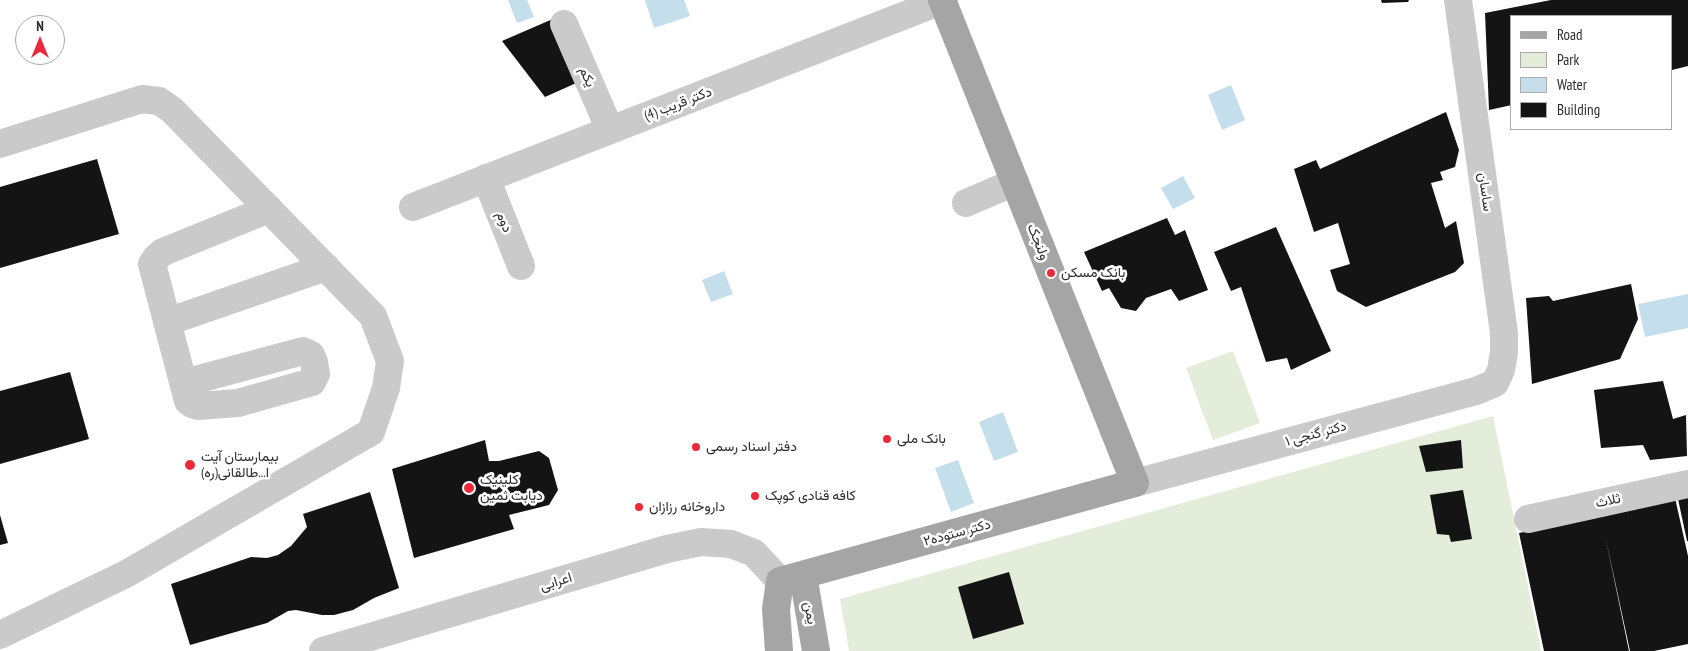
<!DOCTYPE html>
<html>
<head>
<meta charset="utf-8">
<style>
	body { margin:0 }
	#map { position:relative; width:1688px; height:651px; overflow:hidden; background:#fff; font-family:"PT Sans Narrow",sans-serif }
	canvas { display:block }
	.legend { position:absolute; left:1510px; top:15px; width:162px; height:115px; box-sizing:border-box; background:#fff; border:1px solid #ababab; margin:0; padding:6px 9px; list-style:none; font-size:15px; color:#2d2d2d }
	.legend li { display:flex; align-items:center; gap:10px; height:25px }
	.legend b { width:25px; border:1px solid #ababab }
	.north { position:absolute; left:15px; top:15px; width:50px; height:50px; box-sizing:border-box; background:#fff; border:1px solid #ababab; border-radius:50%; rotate:0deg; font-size:14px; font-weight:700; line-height:20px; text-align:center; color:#2d2d2d }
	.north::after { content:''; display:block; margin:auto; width:18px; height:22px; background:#ec283a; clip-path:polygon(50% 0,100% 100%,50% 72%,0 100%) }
</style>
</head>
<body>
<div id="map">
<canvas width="1688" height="651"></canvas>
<ul class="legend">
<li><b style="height:6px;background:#a5a5a5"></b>Road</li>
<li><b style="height:14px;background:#e4ecda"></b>Park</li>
<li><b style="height:14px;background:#c5deec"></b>Water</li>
<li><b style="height:14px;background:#141414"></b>Building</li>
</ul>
<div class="north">N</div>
</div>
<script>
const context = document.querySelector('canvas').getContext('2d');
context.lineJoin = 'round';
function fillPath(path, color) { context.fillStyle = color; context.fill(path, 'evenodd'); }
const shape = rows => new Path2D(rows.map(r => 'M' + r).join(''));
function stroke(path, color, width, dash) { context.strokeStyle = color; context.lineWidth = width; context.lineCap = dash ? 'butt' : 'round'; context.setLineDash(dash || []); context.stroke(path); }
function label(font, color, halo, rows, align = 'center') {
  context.font = font + ' "PT Sans Narrow",Vazirmatn,sans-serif'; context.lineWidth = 5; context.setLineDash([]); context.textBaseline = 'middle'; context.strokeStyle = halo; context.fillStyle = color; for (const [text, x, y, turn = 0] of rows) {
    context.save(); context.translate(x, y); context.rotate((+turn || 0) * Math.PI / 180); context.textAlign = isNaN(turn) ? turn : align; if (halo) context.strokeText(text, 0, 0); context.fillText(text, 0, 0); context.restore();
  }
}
fillPath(shape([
	[1233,351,1260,423,1213,440,1186,368],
	[1493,416,1541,651,849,651,840,599]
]), '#e4ecda');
fillPath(shape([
	[508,0,527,0,534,17,517,23],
	[645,0,684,0,690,16,654,28],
	[1231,85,1245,120,1222,130,1208,95],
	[1183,176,1195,198,1173,209,1161,188],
	[724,271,733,294,711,302,702,280],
	[1688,294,1688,328,1645,337,1638,304],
	[1003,412,1018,452,994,461,979,422],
	[958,460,974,503,951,512,935,468]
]), '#c5deec');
fillPath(shape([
	[1381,0,1409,0,1408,2,1382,3],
	[1551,0,1688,0,1688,66,1672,70,1672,16,1512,16,1512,105,1489,110,1485,13],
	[555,18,583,80,545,97,502,41],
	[1446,112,1459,150,1455,167,1440,172,1443,180,1431,183,1445,228,1456,221,1464,263,1455,272,1366,307,1337,291,1330,270,1350,264,1338,223,1314,232,1294,169,1316,160,1320,169],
	[97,159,119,234,0,268,0,187],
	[1167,218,1175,235,1185,230,1208,290,1179,301,1171,289,1146,298,1136,311,1121,308,1109,288,1102,291,1084,252],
	[1276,227,1331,351,1291,370,1287,358,1266,362,1241,287,1231,291,1214,252],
	[1631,284,1638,319,1620,359,1532,384,1526,298,1549,296,1553,301],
	[70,372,89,439,0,464,0,391],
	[1663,381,1673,419,1686,415,1687,456,1650,460,1643,445,1601,448,1594,390],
	[485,440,489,461,499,461,539,451,549,458,558,490,549,505,509,515,514,529,414,558,392,469],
	[1461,440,1463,468,1426,472,1419,446],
	[1463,490,1472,539,1451,542,1449,535,1437,534,1430,495],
	[370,492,399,588,374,598,353,610,334,615,322,615,296,610,288,611,267,623,190,645,171,584,251,557,267,558,278,555,291,546,307,527,303,514],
	[1688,497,1688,541,1687,541,1678,499],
	[1675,498,1688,556,1688,644,1654,651,1630,651,1605,535,1629,651,1544,651,1519,533],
	[0,515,8,543,0,545],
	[1009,572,1024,624,973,639,958,587]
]), '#141414');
stroke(shape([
	[564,24,610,130],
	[0,144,142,99,159,101,172,110,373,316,390,361,386,388,371,432,126,574,0,635],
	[486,178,521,266],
	[966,203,1015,182],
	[413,207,944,0],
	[167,322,326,267],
	[184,383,303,351,311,355,314,362,316,374,312,382,238,403,198,406,192,404,188,401,152,264,156,258,163,252,269,209],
	[1135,483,1476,391,1495,383,1501,370,1504,352,1504,333,1458,0],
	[1528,519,1688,484],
	[323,651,667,549,701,542,731,544,754,553,780,581]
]), '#cacaca', 28);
stroke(shape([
	[803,575,816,651],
	[779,651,776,609,780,581,1135,483,942,0]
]), '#a5a5a5', 28);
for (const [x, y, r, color] of [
	[1051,273,5,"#ec283a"],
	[887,439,5,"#ec283a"],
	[696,447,5,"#ec283a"],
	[190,465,6,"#ec283a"],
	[469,488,6,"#ec283a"],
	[755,496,5,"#ec283a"],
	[639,507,5,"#ec283a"]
]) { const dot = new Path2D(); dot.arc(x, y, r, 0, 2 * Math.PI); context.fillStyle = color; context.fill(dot); stroke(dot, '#fff', 2); }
label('14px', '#2d2d2d', '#fff', [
	["یکم",587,77,66],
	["دکتر قریب (4)",678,104,-21],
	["ساسان",1485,192,82],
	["دوم",504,222,68],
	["ولنجک",1038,242,68],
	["دکتر گنجی ۱",1316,434,-15],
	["ثلاث",1608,501,-12],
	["دکتر ستوده۲",957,533,-15],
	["اعرابی",556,582,-17],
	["یمن",810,613,80]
]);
label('14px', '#2d2d2d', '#fff', [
	["بانک مسکن",1061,273],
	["بانک ملی",897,439],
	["دفتر اسناد رسمی",706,447],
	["بیمارستان آیت",201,457],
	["ا...طالقانی(ره)",201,473],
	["کلینیک",480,480],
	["دیابت ثمین",480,496],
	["کافه قنادی کوپک",765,496],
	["داروخانه رزازان",649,507]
], 'left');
</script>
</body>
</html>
